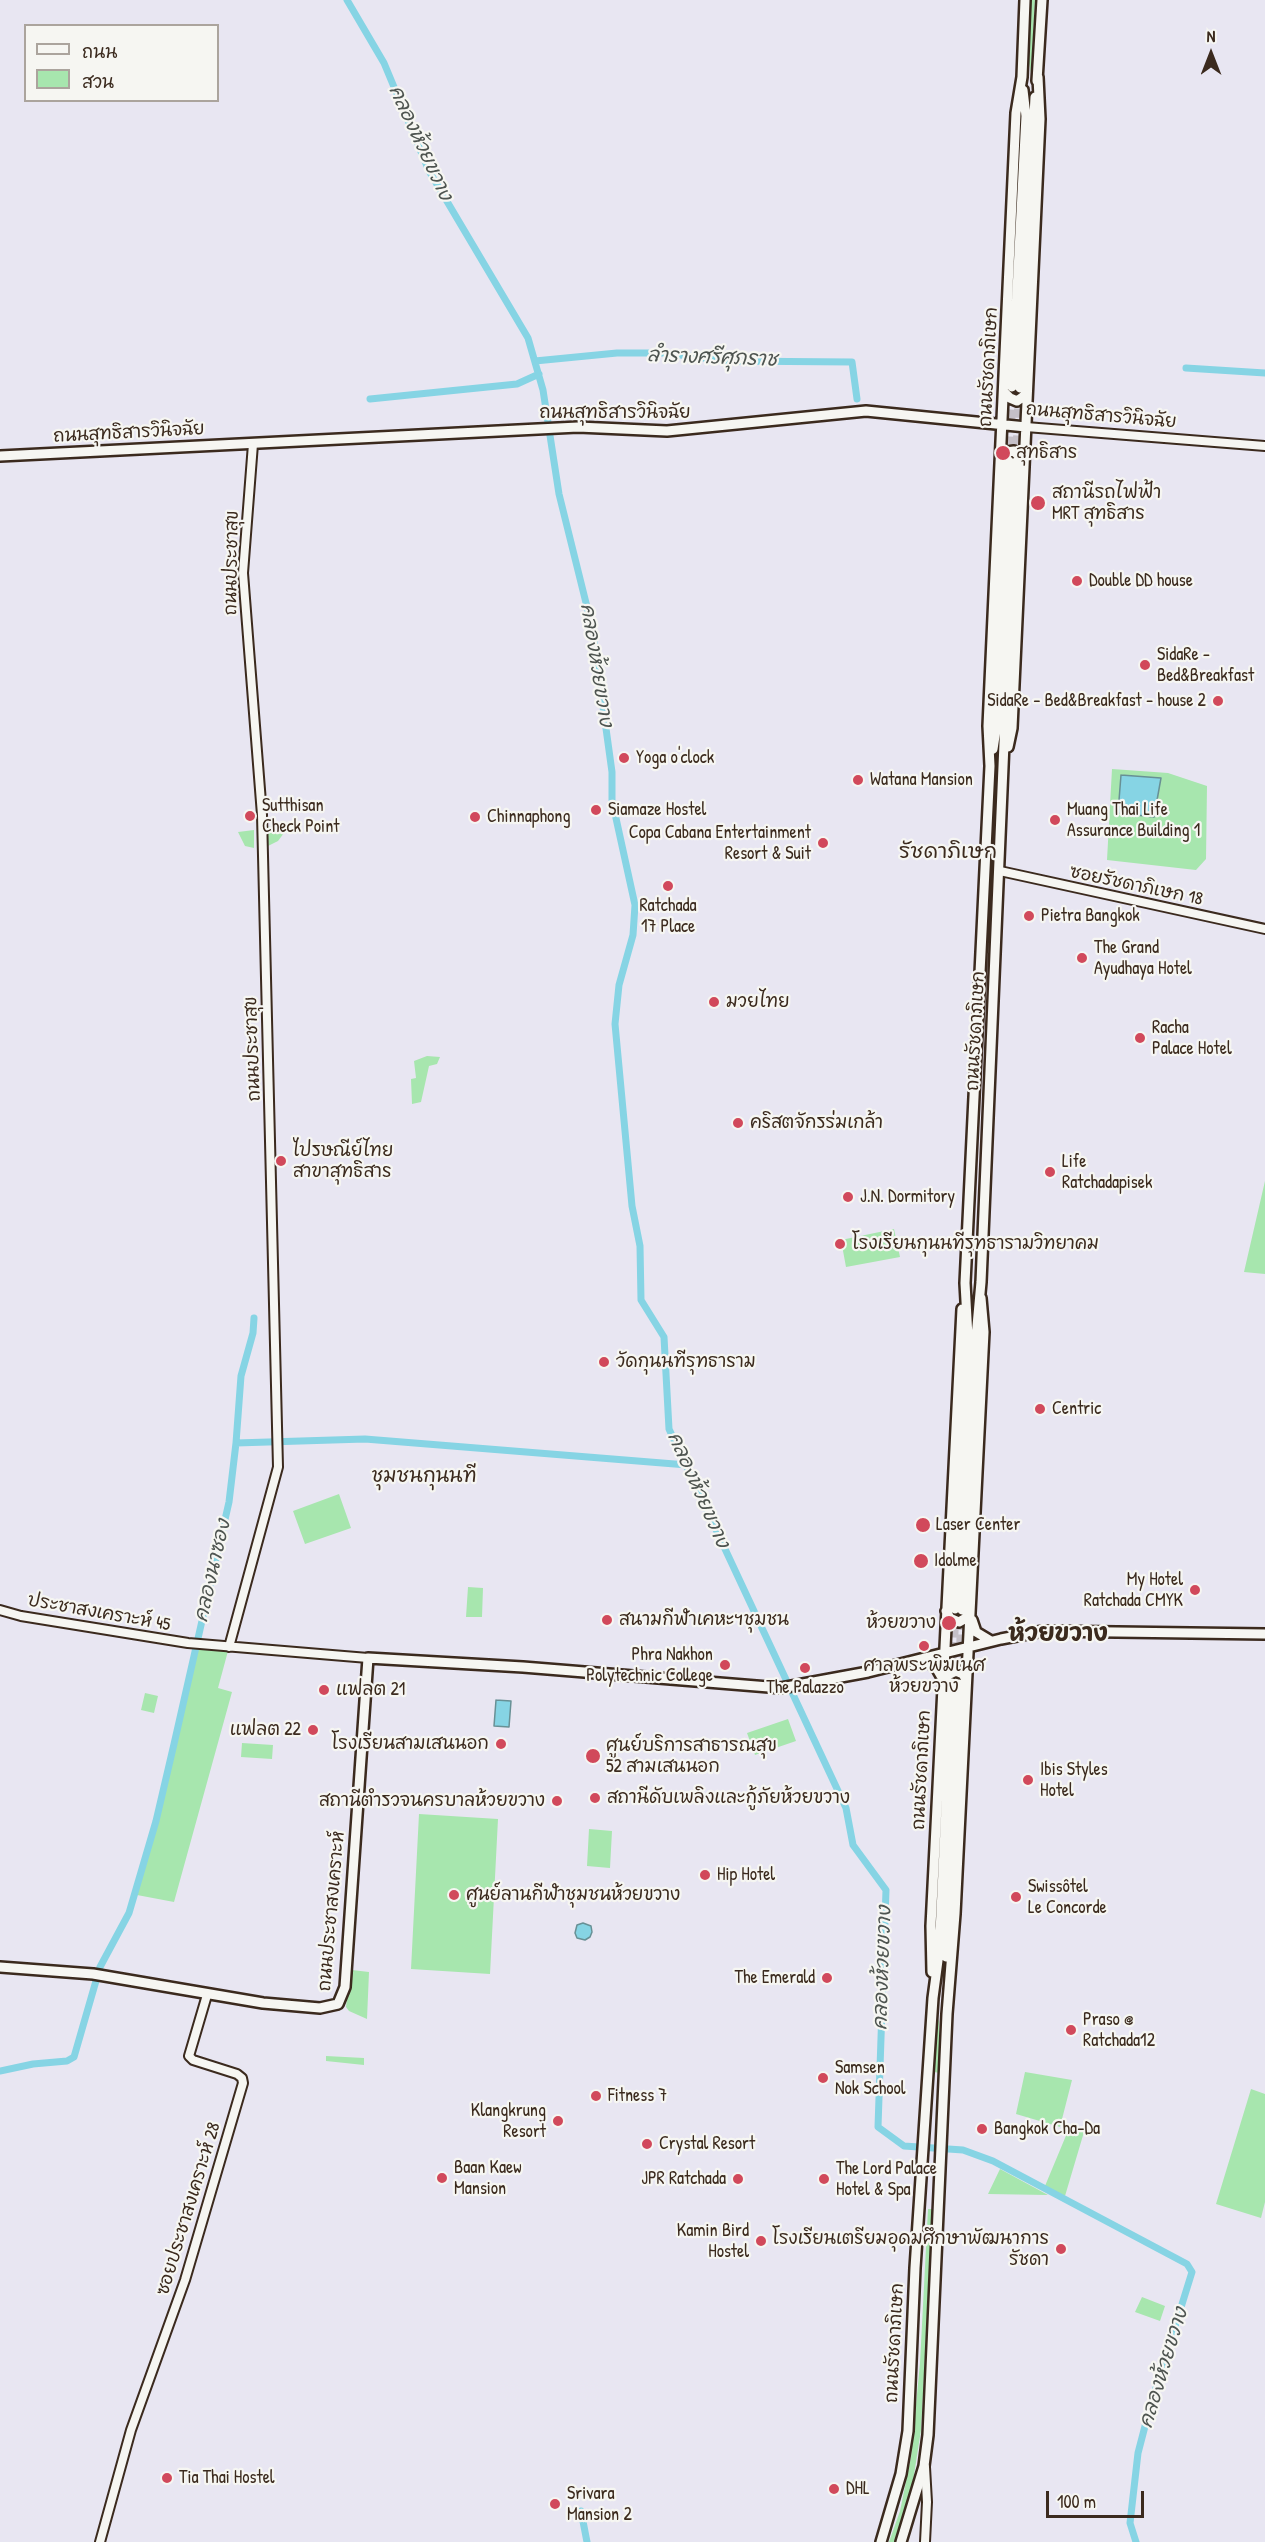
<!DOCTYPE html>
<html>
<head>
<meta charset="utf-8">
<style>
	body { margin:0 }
	#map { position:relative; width:1265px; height:2542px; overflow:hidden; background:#e8e6f2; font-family:"Patrick Hand","Playpen Sans Thai",sans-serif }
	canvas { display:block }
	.legend { position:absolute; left:24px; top:24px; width:195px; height:78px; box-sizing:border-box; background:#f6f6f2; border:2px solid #aba49d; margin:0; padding:8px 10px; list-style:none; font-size:18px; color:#3b2a1e }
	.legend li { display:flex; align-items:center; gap:12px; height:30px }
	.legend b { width:30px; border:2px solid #aba49d }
	.north { position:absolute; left:1181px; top:24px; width:60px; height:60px; -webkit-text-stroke:4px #f6f6f2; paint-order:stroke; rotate:0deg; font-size:16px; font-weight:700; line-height:24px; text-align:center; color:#3b2a1e }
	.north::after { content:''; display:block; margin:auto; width:21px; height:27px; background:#3b2a1e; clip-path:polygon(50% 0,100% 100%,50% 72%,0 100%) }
	.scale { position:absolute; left:1046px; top:2491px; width:98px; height:27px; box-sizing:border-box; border:3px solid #3b2a1e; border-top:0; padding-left:8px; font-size:18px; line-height:21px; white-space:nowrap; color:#3b2a1e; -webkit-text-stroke:4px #f6f6f2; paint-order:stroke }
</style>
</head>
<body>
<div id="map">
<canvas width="1265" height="2542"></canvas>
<ul class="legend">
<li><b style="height:8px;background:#f6f6f2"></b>ถนน</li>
<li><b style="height:16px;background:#a7e6ae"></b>สวน</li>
</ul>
<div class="north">N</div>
<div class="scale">100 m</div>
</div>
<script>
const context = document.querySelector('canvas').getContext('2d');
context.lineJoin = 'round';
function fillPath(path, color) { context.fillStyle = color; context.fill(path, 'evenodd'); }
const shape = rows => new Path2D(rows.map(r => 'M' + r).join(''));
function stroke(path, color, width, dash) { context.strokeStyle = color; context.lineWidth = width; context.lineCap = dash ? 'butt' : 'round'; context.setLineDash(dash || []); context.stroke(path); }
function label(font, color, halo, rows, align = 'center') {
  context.font = font + ' "Patrick Hand","Playpen Sans Thai",sans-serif'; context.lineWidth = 4.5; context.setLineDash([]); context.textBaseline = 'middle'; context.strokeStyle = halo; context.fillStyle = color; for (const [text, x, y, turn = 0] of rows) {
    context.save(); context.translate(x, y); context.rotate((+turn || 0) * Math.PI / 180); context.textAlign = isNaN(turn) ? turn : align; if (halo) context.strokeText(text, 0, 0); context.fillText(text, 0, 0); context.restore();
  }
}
fillPath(shape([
	[1029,0,1035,0,1031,73,1026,48],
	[1112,769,1168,773,1207,786,1206,859,1196,870,1107,860],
	[285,825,284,833,278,841,268,846,268,827],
	[254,830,254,848,245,846,238,832],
	[427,1056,440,1057,437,1064,429,1066,421,1102,412,1104,411,1079,416,1078,414,1061],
	[1265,1181,1265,1274,1244,1272],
	[894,1229,900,1257,846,1267,841,1240],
	[339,1494,351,1528,305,1544,293,1511],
	[468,1587,483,1588,482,1617,466,1617],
	[197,1648,228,1651,218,1688,232,1692,174,1902,137,1895,174,1756],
	[145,1693,158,1696,154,1713,141,1710],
	[788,1719,796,1741,755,1755,747,1733],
	[242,1743,273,1745,272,1759,241,1757],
	[419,1814,498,1819,490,1974,411,1969],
	[589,1829,612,1831,610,1868,587,1866],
	[352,1970,369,1972,367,2019,349,2011,346,2007,350,1972],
	[939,2019,940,2073,934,2072,937,2024],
	[326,2056,364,2058,364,2065,326,2061],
	[1025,2072,1072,2080,1060,2127,1016,2114],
	[1251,2089,1265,2094,1265,2202,1261,2218,1216,2204],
	[1070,2126,1084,2132,1065,2196,1045,2186],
	[1000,2169,1048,2195,988,2194],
	[928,2209,933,2209,921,2430,914,2475,908,2503,895,2542,889,2542,900,2511,911,2457,920,2363],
	[1142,2297,1165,2306,1160,2321,1135,2312]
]), '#a7e6ae');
const water = shape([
	[1121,775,1161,778,1154,817,1118,813,1121,775],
	[496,1700,511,1701,509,1727,494,1726,496,1700],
	[583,1923,591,1926,592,1932,590,1937,585,1940,577,1938,575,1933,577,1925,583,1923]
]);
fillPath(water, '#86d4e4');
stroke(water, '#689095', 1.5);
stroke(shape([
	[347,0,384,63,429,171,528,338,543,390,559,494,592,627,612,772,612,800,635,905,633,935,619,985,615,1024,632,1206,640,1246,641,1300,664,1337,669,1429,846,1808,853,1845,886,1890,878,2127,904,2146,963,2150,993,2161,1187,2264,1192,2272,1150,2407,1138,2453,1130,2523,1136,2542],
	[535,361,617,353,665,353,726,361,852,362,857,399],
	[1186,368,1265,373],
	[370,399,517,384,539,374],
	[236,1443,241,1376,253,1333,254,1318],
	[0,2071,33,2064,67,2061,74,2057,100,1967,129,1913,156,1821,174,1744,229,1502,236,1443,365,1439,687,1465],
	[581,2511,587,2542]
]), '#86d4e4', 7);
stroke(shape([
	[1017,458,1019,394],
	[1009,459,1012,387],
	[952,1678,955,1609],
	[959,1684,962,1615]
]), '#c5c0c8', 9, [9, 4.5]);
const minor = shape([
	[1026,427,1265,446],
	[1000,871,1265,929],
	[0,1610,21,1616,188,1643,368,1658],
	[229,1647,278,1467,262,815,243,573,253,444],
	[925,2467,927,2502,925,2542],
	[100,2542,131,2430,185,2280,243,2083,242,2078,237,2074,193,2060,189,2056,207,1995]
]);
const major = shape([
	[1037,81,1042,0],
	[1012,387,1026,116,1023,90],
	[1020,388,1035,97],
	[1004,392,1010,398,1017,401,1024,396,1027,390],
	[0,456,578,427,667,431,866,411,1026,427],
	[1001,460,1007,452,1014,451,1024,462],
	[1008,747,1012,728,1040,119,1038,77],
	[993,749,997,723,1009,461],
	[955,1609,968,1337,965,1283,990,766,988,726,1016,113,1022,77,1025,0],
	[962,1610,976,1337,981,1282,1016,462],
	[946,1611,950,1618,959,1622,966,1618,969,1611],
	[972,1620,976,1632,991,1641],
	[924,1658,937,1669,944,1681],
	[944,1681,948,1675,956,1671,963,1674,966,1680],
	[946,1957,959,1684],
	[0,1967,93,1974,263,2003,320,2008,338,2004,345,1987,368,1658,523,1667,781,1688,868,1672,1001,1639,1043,1631,1265,1634],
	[932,1972,931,1926,962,1309],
	[881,2542,901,2474,908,2431,915,2268,933,1998,939,1953,952,1683],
	[901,2542,924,2466,928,2435,947,2014,955,1914,984,1332,981,1298]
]);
stroke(minor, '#3b2a1e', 12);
stroke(major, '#3b2a1e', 14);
stroke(minor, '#f6f6f2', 8);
stroke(major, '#f6f6f2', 9);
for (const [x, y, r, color] of [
	[1003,453,8,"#d1495b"],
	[1038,503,8,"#d1495b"],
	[1077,581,6,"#d1495b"],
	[1145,665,6,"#d1495b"],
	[1218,701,6,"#d1495b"],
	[624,758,6,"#d1495b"],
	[858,780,6,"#d1495b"],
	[596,810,6,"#d1495b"],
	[250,816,6,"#d1495b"],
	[475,817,6,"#d1495b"],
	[1055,820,6,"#d1495b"],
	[823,843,6,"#d1495b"],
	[668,886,6,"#d1495b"],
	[1029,916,6,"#d1495b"],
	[1082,958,6,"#d1495b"],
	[714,1002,6,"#d1495b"],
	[1140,1038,6,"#d1495b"],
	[738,1123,6,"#d1495b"],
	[281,1161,6,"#d1495b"],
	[1050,1172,6,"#d1495b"],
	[848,1197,6,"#d1495b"],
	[840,1244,6,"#d1495b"],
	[604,1362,6,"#d1495b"],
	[1040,1409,6,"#d1495b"],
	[923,1525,8,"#d1495b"],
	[921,1561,8,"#d1495b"],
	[1195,1590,6,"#d1495b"],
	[607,1620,6,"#d1495b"],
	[949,1623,8,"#d1495b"],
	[924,1646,6,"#d1495b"],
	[725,1665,6,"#d1495b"],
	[805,1668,6,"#d1495b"],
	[324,1690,6,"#d1495b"],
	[313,1730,6,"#d1495b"],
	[501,1744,6,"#d1495b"],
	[593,1756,8,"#d1495b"],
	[1028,1780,6,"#d1495b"],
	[595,1798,6,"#d1495b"],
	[557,1801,6,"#d1495b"],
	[705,1875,6,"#d1495b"],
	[454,1895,6,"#d1495b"],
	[1016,1897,6,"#d1495b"],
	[827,1978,6,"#d1495b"],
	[1071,2030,6,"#d1495b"],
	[823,2078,6,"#d1495b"],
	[596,2096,6,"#d1495b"],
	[558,2121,6,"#d1495b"],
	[982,2129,6,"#d1495b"],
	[647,2144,6,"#d1495b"],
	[442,2178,6,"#d1495b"],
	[738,2179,6,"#d1495b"],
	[824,2179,6,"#d1495b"],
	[761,2241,6,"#d1495b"],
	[1061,2249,6,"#d1495b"],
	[167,2478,6,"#d1495b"],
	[834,2489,6,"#d1495b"],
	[555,2504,6,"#d1495b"]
]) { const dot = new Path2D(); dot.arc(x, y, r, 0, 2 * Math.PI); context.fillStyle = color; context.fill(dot); stroke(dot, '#f6f6f2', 2); }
label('18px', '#3b2a1e', '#f6f6f2', [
	["ถนนรัชดาภิเษก",989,367,-87],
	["ถนนสุทธิสารวินิจฉัย",615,413],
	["ถนนสุทธิสารวินิจฉัย",1101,416,5],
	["ถนนสุทธิสารวินิจฉัย",129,433,-3],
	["ถนนประชาสุข",232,563,-89],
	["ซอยรัชดาภิเษก 18",1136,886,12],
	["ถนนรัชดาภิเษก",976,1031,-87],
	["ถนนประชาสุข",253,1049,-92],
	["ประชาสงเคราะห์ 45",99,1613,10],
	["ถนนรัชดาภิเษก",922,1770,-87],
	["ถนนประชาสงเคราะห์",332,1911,-85],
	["ซอยประชาสงเคราะห์ 28",189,2209,-73],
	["ถนนรัชดาภิเษก",895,2343,-87]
]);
label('18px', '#3b2a1e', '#f6f6f2', [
	["สุทธิสาร",1016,453],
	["สถานีรถไฟฟ้า",1052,493],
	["MRT สุทธิสาร",1052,514],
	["Double DD house",1089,581],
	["SidaRe -",1157,655],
	["Bed&Breakfast",1157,676],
	["SidaRe - Bed&Breakfast - house 2",1206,701,"right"],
	["Yoga o'clock",636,758],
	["Watana Mansion",870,780],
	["Sutthisan",262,806],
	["Check Point",262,827],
	["Siamaze Hostel",608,810],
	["Muang Thai Life",1067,810],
	["Assurance Building 1",1067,831],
	["Chinnaphong",487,817],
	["Copa Cabana Entertainment",811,833,"right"],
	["Resort & Suit",811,854,"right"],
	["Ratchada",668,906,"center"],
	["17 Place",668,927,"center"],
	["Pietra Bangkok",1041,916],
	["The Grand",1094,948],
	["Ayudhaya Hotel",1094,969],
	["มวยไทย",726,1002],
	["Racha",1152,1028],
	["Palace Hotel",1152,1049],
	["คริสตจักรร่มเกล้า",750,1123],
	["ไปรษณีย์ไทย",293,1151],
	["สาขาสุทธิสาร",293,1172],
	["Life",1062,1162],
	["Ratchadapisek",1062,1183],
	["J.N. Dormitory",860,1197],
	["โรงเรียนกุนนทีรุทธารามวิทยาคม",852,1244],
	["วัดกุนนทีรุทธาราม",616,1362],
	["Centric",1052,1409],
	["Laser Center",936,1525],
	["Idolme",934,1561],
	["My Hotel",1183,1580,"right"],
	["Ratchada CMYK",1183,1601,"right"],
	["สนามกีฬาเคหะฯชุมชน",619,1620],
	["ห้วยขวาง",936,1623,"right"],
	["Phra Nakhon",713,1655,"right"],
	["Polytechnic College",713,1676,"right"],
	["ศาลพระพิฆเนศ",924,1666,"center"],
	["ห้วยขวาง",924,1687,"center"],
	["The Palazzo",805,1688,"center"],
	["แฟลต 21",336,1690],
	["แฟลต 22",301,1730,"right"],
	["โรงเรียนสามเสนนอก",489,1744,"right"],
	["ศูนย์บริการสาธารณสุข",606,1746],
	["52 สามเสนนอก",606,1767],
	["Ibis Styles",1040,1770],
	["Hotel",1040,1791],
	["สถานีดับเพลิงและกู้ภัยห้วยขวาง",607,1798],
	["สถานีตำรวจนครบาลห้วยขวาง",545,1801,"right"],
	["Hip Hotel",717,1875],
	["Swissôtel",1028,1887],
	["Le Concorde",1028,1908],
	["ศูนย์ลานกีฬาชุมชนห้วยขวาง",466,1895],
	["The Emerald",815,1978,"right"],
	["Praso @",1083,2020],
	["Ratchada12",1083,2041],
	["Samsen",835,2068],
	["Nok School",835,2089],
	["Fitness 7",608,2096],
	["Klangkrung",546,2111,"right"],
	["Resort",546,2132,"right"],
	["Bangkok Cha-Da",994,2129],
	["Crystal Resort",659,2144],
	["Baan Kaew",454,2168],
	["Mansion",454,2189],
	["The Lord Palace",836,2169],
	["Hotel & Spa",836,2190],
	["JPR Ratchada",726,2179,"right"],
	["Kamin Bird",749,2231,"right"],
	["Hostel",749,2252,"right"],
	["โรงเรียนเตรียมอุดมศึกษาพัฒนาการ",1049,2239,"right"],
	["รัชดา",1049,2260,"right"],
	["Tia Thai Hostel",179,2478],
	["DHL",846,2489],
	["Srivara",567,2494],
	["Mansion 2",567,2515]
], 'left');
label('italic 20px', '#4e5450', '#f6f6f2', [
	["คลองห้วยขวาง",420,143,65],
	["ลำรางศรีศุภราช",712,358,2],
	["คลองห้วยขวาง",596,665,81],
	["คลองห้วยขวาง",698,1490,66],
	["คลองนาซอง",213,1571,-77],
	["คลองห้วยขวาง",883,1968,-88],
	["คลองห้วยขวาง",1164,2368,-73]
]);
label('20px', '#3b2a1e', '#f6f6f2', [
	["ชุมชนกุนนที",424,1477]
]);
label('21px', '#3b2a1e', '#f6f6f2', [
	["รัชดาภิเษก",948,852]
]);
label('bold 24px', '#3b2a1e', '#f6f6f2', [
	["ห้วยขวาง",1058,1635]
]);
</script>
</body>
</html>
